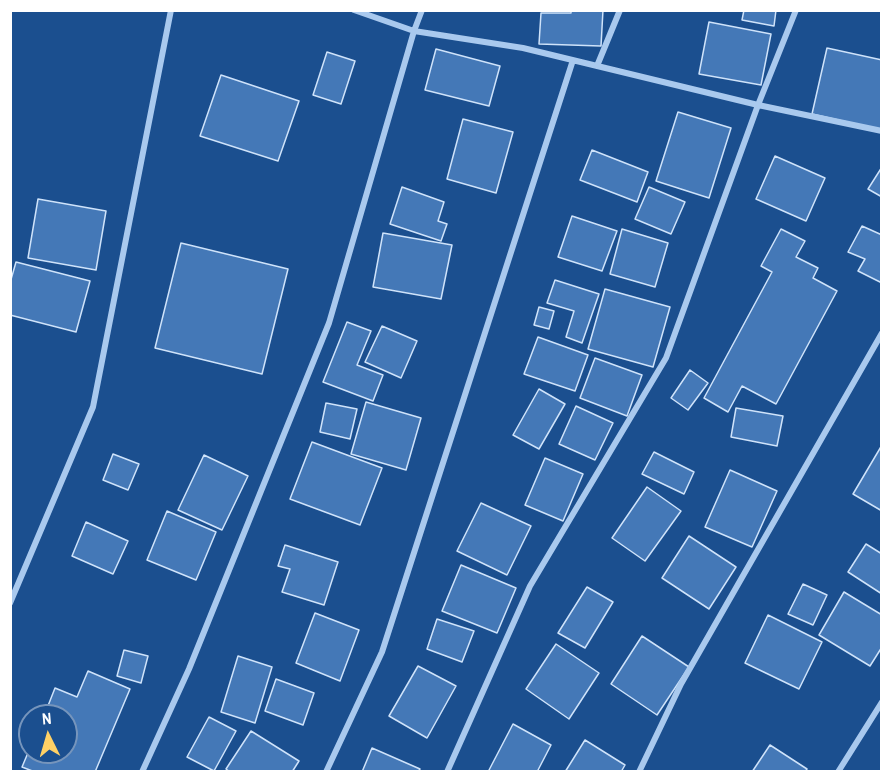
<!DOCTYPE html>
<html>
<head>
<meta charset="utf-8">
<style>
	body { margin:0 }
	#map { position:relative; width:892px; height:782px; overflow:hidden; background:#1b4f8f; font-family:"Archivo Narrow",sans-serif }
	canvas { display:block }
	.frame { position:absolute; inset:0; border:12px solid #fff; pointer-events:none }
	.north { position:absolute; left:18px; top:704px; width:60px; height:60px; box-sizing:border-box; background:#1b4f8f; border:2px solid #7695bc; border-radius:50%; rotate:355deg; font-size:16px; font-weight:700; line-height:24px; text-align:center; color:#fff }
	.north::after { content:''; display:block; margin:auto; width:21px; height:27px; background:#ffd166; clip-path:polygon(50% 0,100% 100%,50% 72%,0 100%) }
</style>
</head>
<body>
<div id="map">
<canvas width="892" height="782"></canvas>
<div class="frame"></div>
<div class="north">N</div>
</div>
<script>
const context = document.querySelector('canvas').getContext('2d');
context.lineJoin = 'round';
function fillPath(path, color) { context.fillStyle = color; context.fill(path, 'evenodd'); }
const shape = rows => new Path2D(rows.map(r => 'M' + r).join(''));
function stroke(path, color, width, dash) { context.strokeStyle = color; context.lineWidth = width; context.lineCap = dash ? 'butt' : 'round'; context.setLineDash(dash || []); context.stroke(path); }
const building = shape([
	[571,10,603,10,601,46,539,44,541,13,571,13,571,10],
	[744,10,776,10,774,26,742,20,744,10],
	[709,22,771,34,761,85,699,74,709,22],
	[827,48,882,60,882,130,812,114,827,48],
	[436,49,500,66,489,106,425,90,436,49],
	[327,52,355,61,341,104,313,95,327,52],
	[221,75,299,101,278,161,200,136,221,75],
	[678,112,731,128,709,198,656,181,678,112],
	[463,119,513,132,496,193,447,179,463,119],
	[592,150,648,172,637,202,580,180,592,150],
	[775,156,825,178,806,221,756,199,775,156],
	[882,167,882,197,868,189,882,167],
	[402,187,444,202,438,221,447,224,441,241,390,224,402,187],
	[649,187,685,202,671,234,635,219,649,187],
	[38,199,106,211,96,270,28,258,38,199],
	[572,216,617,231,602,271,558,257,572,216],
	[862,226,882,235,882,283,858,271,865,259,848,252,862,226],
	[622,229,668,243,655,287,610,274,622,229],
	[781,229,805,241,796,257,818,268,813,278,837,291,776,404,742,386,728,412,704,398,772,272,761,266,781,229],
	[383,233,452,245,441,299,373,287,383,233],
	[181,243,288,269,262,374,155,348,181,243],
	[16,262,90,281,76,332,10,315,10,283,16,262],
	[555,280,599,294,582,343,566,337,574,311,547,303,555,280],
	[605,289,670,307,653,367,588,349,605,289],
	[539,307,554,311,549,329,534,325,539,307],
	[347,322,371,331,357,365,383,375,373,401,323,382,347,322],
	[382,326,417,341,401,378,365,362,382,326],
	[538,337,588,355,575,391,524,374,538,337],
	[595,358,642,375,627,416,580,398,595,358],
	[690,370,708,383,688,410,671,398,690,370],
	[539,389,565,404,539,449,513,435,539,389],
	[366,402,421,418,406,470,351,454,366,402],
	[326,403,357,409,350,439,320,432,326,403],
	[576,406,613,423,595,460,559,444,576,406],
	[736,408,783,416,777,446,731,437,736,408],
	[312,442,382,468,360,525,290,499,312,442],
	[882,445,882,511,853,494,882,445],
	[654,452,694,472,684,494,642,474,654,452],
	[113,454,139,464,128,490,103,480,113,454],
	[204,455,248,476,222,530,178,510,204,455],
	[545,458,583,474,563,521,525,505,545,458],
	[730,470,777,491,752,547,705,527,730,470],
	[647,487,681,511,645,561,612,538,647,487],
	[481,503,531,526,507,575,457,551,481,503],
	[167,511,216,532,196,580,147,560,167,511],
	[86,522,128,541,113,574,72,556,86,522],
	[689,536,736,567,709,609,662,578,689,536],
	[866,544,882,554,882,594,848,572,866,544],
	[285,545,338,562,324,605,282,592,290,569,278,566,285,545],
	[461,565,516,588,497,633,442,611,461,565],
	[803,584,827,595,813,625,788,614,803,584],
	[587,587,613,602,585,648,558,633,587,587],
	[844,592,882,615,882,647,870,666,819,635,844,592],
	[315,613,359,630,340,681,296,663,315,613],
	[768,615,822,642,799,689,745,663,768,615],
	[437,619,474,631,462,662,427,649,437,619],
	[642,636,689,667,657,715,611,684,642,636],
	[556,644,599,673,569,719,526,689,556,644],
	[124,650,148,656,141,683,117,676,124,650],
	[238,656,272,667,255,723,221,712,238,656],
	[418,666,456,686,427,738,389,716,418,666],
	[88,671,130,689,95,772,35,772,22,767,30,748,30,752,66,752,66,716,44,716,55,688,77,697,88,671],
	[276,679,314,693,303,725,265,711,276,679],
	[209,717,236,731,214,771,187,757,209,717],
	[513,724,551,745,537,772,488,772,513,724],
	[251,731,299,761,292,772,230,772,226,769,251,731],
	[585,740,625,765,621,772,565,772,585,740],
	[770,745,807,769,805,772,752,772,770,745],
	[372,748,420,769,418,772,362,772,372,748]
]);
fillPath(building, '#4478b7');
stroke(building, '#cfe3fa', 1.5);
stroke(shape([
	[354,10,414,31,523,48,758,105,882,131],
	[597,66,620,10],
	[10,603,93,407,171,10],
	[142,772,189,669,329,323,414,31,422,10],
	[326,772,382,652,573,60],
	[447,772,530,586,666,358,758,105,796,10],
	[639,772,681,684,882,333],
	[838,772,882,702]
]), '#a9c9ee', 6);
</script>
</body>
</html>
